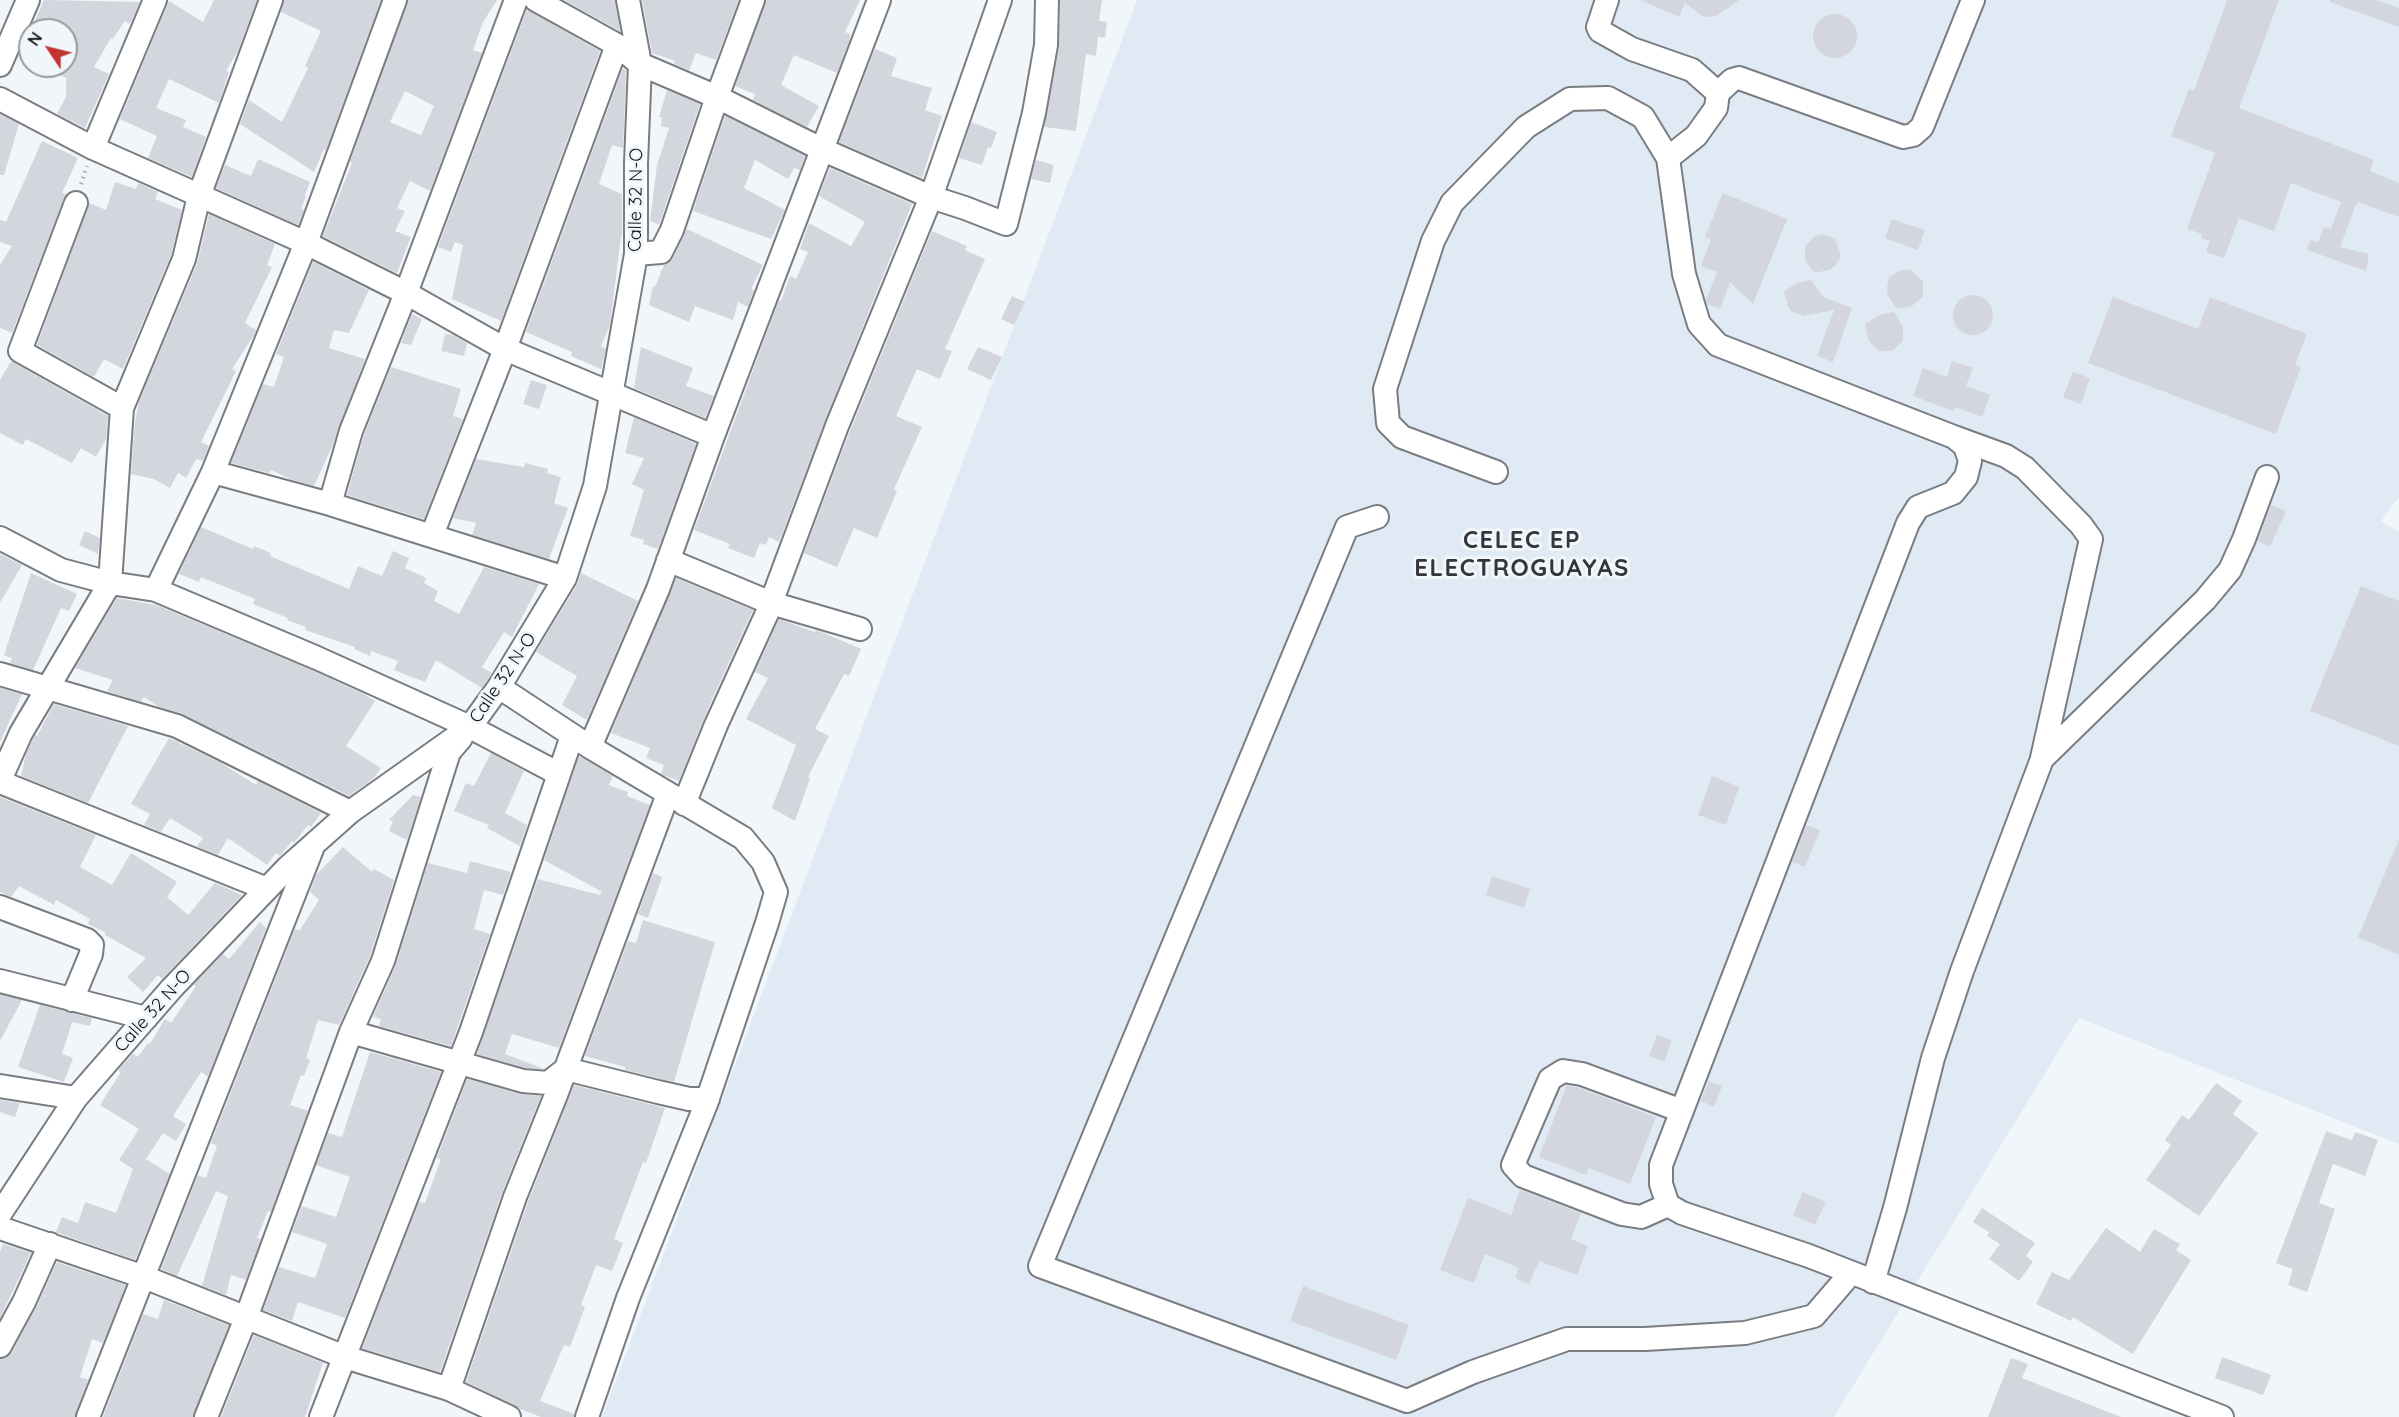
<!DOCTYPE html>
<html>
<head>
<meta charset="utf-8">
<style>
	body { margin:0 }
	#map { position:relative; width:2399px; height:1417px; overflow:hidden; background:#f1f6fb; font-family:Quicksand,sans-serif }
	canvas { display:block }
	.north { position:absolute; left:18px; top:18px; width:60px; height:60px; box-sizing:border-box; background:#f1f6fb; border:2px solid #979a9e; border-radius:50%; rotate:305deg; font-size:16px; font-weight:700; line-height:24px; text-align:center; color:#101113 }
	.north::after { content:''; display:block; margin:auto; width:21px; height:27px; background:#c23332; clip-path:polygon(50% 0,100% 100%,50% 72%,0 100%) }
</style>
</head>
<body>
<div id="map">
<canvas width="2399" height="1417"></canvas>
<div class="north">N</div>
</div>
<script>
const context = document.querySelector('canvas').getContext('2d');
context.lineJoin = 'round';
function fillPath(path, color) { context.fillStyle = color; context.fill(path, 'evenodd'); }
const shape = rows => new Path2D(rows.map(r => 'M' + r).join(''));
function stroke(path, color, width, dash) { context.strokeStyle = color; context.lineWidth = width; context.lineCap = dash ? 'butt' : 'round'; context.setLineDash(dash || []); context.stroke(path); }
function label(font, color, halo, rows, align = 'center') {
  context.font = font + ' Quicksand,sans-serif'; context.lineWidth = 6; context.setLineDash([]); context.textBaseline = 'middle'; context.strokeStyle = halo; context.fillStyle = color; for (const [text, x, y, turn = 0] of rows) {
    context.save(); context.translate(x, y); context.rotate((+turn || 0) * Math.PI / 180); context.textAlign = isNaN(turn) ? turn : align; if (halo) context.strokeText(text, 0, 0); context.fillText(text, 0, 0); context.restore();
  }
}
fillPath(shape([
	[1137,0,2399,0,2399,497,2381,521,2399,532,2399,1144,2079,1018,1834,1417,602,1417]
]), '#e0eaf4');
fillPath(shape([
	[44,0,140,2,130,24,125,21,113,39,111,38,94,67,109,74,85,128,57,114,66,97,66,78,43,66,66,66,66,30,31,30],
	[214,0,257,0,238,51,226,71,229,72,219,103,169,79,156,108,186,120,183,127,206,137,192,177,148,158,157,136,120,119,169,1,203,22],
	[284,0,381,0,326,150,324,149,314,172,240,124,249,100,282,122,308,68,305,66,321,31,281,12],
	[408,0,497,0,483,22,473,50,482,53,430,191,410,181,397,208,405,211,395,231,411,237,397,273,323,236,352,163,350,162],
	[405,91,434,106,421,135,390,122],
	[564,0,615,0,620,31],
	[642,0,739,0,716,60,696,53,689,70,674,64,675,61,652,53],
	[766,0,860,0,845,32,850,34,850,39,837,73,794,55,781,85,819,106,807,127,753,100,755,94,735,86],
	[1060,0,1102,0,1099,21,1107,22,1105,38,1098,37,1096,56,1086,54,1076,131,1044,127,1059,47],
	[1640,0,1739,0,1716,16,1709,17,1702,16,1685,3,1679,17],
	[2227,0,2279,0,2239,108,2374,160,2370,171,2399,183,2399,217,2358,202,2355,207,2340,247,2369,254,2366,271,2307,250,2310,240,2318,242,2324,227,2331,229,2341,202,2291,183,2274,231,2239,218,2224,258,2206,252,2210,241,2201,238,2202,234,2187,229,2215,153,2171,136,2189,89,2194,91],
	[2330,0,2376,0,2399,8,2399,27,2330,2],
	[527,9,600,51,501,321,452,299,463,245,455,242,451,252,438,247],
	'1813 36a22 22 0 1 1 44 0a22 22 0 1 1-44 0Z',
	[875,49,897,58,891,76,932,88,925,110,942,116,922,178,839,142],
	[623,68,626,70,623,148,612,145,599,184,622,194,622,237,621,236,610,325,601,346,606,349,601,369,571,356,572,352,526,332],
	[667,90,700,104,659,225,650,221,657,165,669,128,661,126,662,117,659,117],
	[0,114,19,124,4,175,0,175],
	[725,116,805,156,800,170,794,168,788,179,755,160,744,188,785,210,771,239,693,211],
	[971,122,997,132,991,148,988,147,982,165,959,158],
	[42,141,78,158,62,193,66,194,12,333,0,328,0,265,12,246,0,242,0,220,6,222],
	[258,159,310,182,305,195,306,196,301,209,304,210,298,225,216,188,225,165,251,176],
	[1036,160,1054,165,1050,183,1031,179],
	[830,168,912,204,825,421,779,542,769,537,766,545,760,543,754,558,728,548,730,544,694,530,779,300,781,301,790,276,796,279,808,252,800,249,809,223,851,246,865,222,819,196],
	[115,182,136,189,138,183,158,192,155,199,182,210,171,255,123,369,104,359,94,377,37,345,89,203,106,210],
	[1723,193,1787,219,1753,304,1730,282,1720,309,1707,304,1706,300,1717,272,1701,266,1711,239,1705,237],
	[209,214,275,244,267,265,272,267,245,323,256,330,254,335,232,369,236,371,201,442,209,446,203,461,196,459,186,478,178,473,170,488,154,479,131,474,135,422,139,401,197,264],
	[1892,219,1925,230,1918,250,1885,238],
	[687,229,763,265,751,289,754,290,748,307,738,302,733,320,695,306,689,322,649,305,653,286,655,287,664,265,673,258],
	[932,231,967,246,965,250,985,259,945,349,952,351,940,379,917,369,896,416,922,427,894,489,897,491,877,538,854,528,837,567,804,553,850,431],
	[1822,234,1835,239,1841,256,1835,266,1829,270,1814,273,1805,260,1805,246,1815,236],
	[313,262,369,290,349,333,334,330,329,348,365,359,332,447,314,486,292,480,271,470,269,473,231,463,263,384,274,387,284,357,276,354],
	[1910,269,1923,281,1923,296,1912,306,1897,309,1888,296,1887,288,1889,277,1899,271],
	[1811,280,1823,297,1852,308,1833,362,1817,356,1834,310,1804,316,1791,311,1788,306,1784,291,1797,283],
	'1953 315a20 20 0 1 1 40 0a20 20 0 1 1-40 0Z',
	[1012,296,1025,302,1014,325,1001,319],
	[2113,297,2198,329,2210,297,2307,334,2295,365,2301,367,2276,434,2088,363],
	[1894,312,1903,326,1903,341,1892,351,1878,351,1868,340,1865,324,1879,315],
	[412,314,422,319,411,345,401,343],
	[445,334,453,335,467,343,464,356,441,351],
	[641,347,693,368,686,386,714,396,705,418,634,388],
	[978,347,1002,357,991,380,967,369],
	[11,361,108,416,106,439,96,457,81,448,72,463,26,439,23,445,0,433,0,380],
	[1952,361,1973,368,1966,386,1990,395,1982,417,1955,407,1953,411,1913,396,1923,368,1947,377],
	[391,367,461,389,453,416,463,419,424,519,347,495,364,435],
	[2073,372,2090,378,2081,404,2063,397],
	[531,380,547,385,539,409,523,404],
	[634,417,696,444,658,549,643,544,644,540,630,536,644,490,632,484,644,458,625,453],
	[476,459,524,467,525,463,548,469,547,473,561,477,554,503,568,508,549,559,472,535,476,523,453,518],
	[2271,505,2286,511,2270,547,2258,541],
	[201,527,253,549,254,546,271,553,270,556,349,589,358,566,382,576,393,551,409,558,405,568,426,578,424,583,438,591,434,601,459,614,484,567,539,584,512,637,504,632,482,667,492,673,482,688,436,660,425,682,394,670,398,661,371,651,370,656,354,649,355,647,305,630,306,627,287,620,288,618,253,604,255,599,201,577,199,582,179,574],
	[85,531,100,538,98,554,79,545],
	[0,554,22,565,0,603],
	[31,573,77,594,69,611,61,608,33,670,10,663,12,658,4,655],
	[581,573,638,601,587,720,562,705,577,676,536,652,577,585],
	[676,578,753,610,710,704,679,781,661,774,664,765,646,758,650,748,611,733],
	[2361,586,2399,601,2399,746,2310,711],
	[117,598,156,605,312,670,364,694,375,701,346,746,381,768,374,778,349,796,183,714,159,707,144,697,141,702,107,691,113,680,75,668],
	[779,619,815,632,816,630,824,633,861,649,849,676,844,674,815,729,829,736,808,777,810,778,795,821,772,808,796,745,746,719,768,678,755,672],
	[0,688,22,694,0,742],
	[54,704,128,726,88,803,21,776,26,754,33,739,35,735,37,736],
	[169,738,221,763,256,785,258,781,321,813,311,827,308,825,294,843,292,841,280,856,276,853,267,865,228,838,218,855,200,848,197,846,203,838,170,818,161,832,144,825,150,814,131,804],
	[491,753,524,771,505,813,527,825,520,846,487,828,489,825,454,811,466,783,474,786],
	[579,756,613,776,609,785,628,792,627,796,650,805,559,1048,512,1034,505,1054,544,1069,525,1068,477,1054,538,879,600,895,602,892,544,860],
	[1712,776,1739,787,1726,825,1698,815],
	[413,795,421,797,407,840,389,831,393,821,389,820],
	[0,797,96,835,80,867,112,885,131,853,177,882,167,897,188,915,215,883,242,895,162,979,158,975,143,992,127,977,146,958,105,935,106,933,88,924,90,919,56,900,54,905,19,886,11,897,0,892],
	[1806,825,1820,830,1805,867,1792,862],
	[2399,840,2399,955,2358,937],
	[343,847,372,872,374,869,394,880,370,956,339,1025,318,1020,306,1058,310,1060,304,1076,301,1075,290,1105,308,1111,271,1212,268,1211,257,1238,261,1239,246,1280,231,1275,226,1295,202,1286,228,1196,216,1191,177,1276,161,1269,198,1175,206,1178,217,1146,211,1143,295,929,300,930,319,900,310,892,316,875],
	[470,861,511,872,503,895,484,890,474,929,490,934,451,1046,379,1026,381,1019,373,1017,396,965,428,863,467,873],
	[653,873,662,877,648,918,638,914],
	[1492,876,1530,889,1524,908,1486,895],
	[643,920,715,942,674,1082,625,1070,625,1067,585,1056,628,941,636,943],
	[260,922,266,928,208,1077,201,1072,173,1116,186,1124,176,1141,163,1133,146,1159,170,1174,135,1260,58,1233,56,1232,62,1217,78,1223,85,1202,116,1213,133,1169,119,1160,139,1129,100,1105,121,1072,118,1071,121,1067,133,1054,138,1057,148,1043,150,1044,165,1019,171,1023,196,986,193,985,223,954,229,959],
	[1,995,22,1000,0,1041,0,996],
	[40,1005,92,1018,90,1026,72,1022,62,1054,73,1058,64,1082,18,1067],
	[1657,1035,1672,1040,1664,1062,1649,1056],
	[370,1052,441,1072,345,1318,298,1302,292,1321,263,1310,279,1267,315,1278,327,1244,292,1232,302,1206,336,1217,350,1177,316,1165,328,1133,342,1137],
	[467,1079,520,1094,541,1096,502,1193,440,1372,362,1348,419,1202,425,1203,441,1159,437,1158],
	[1709,1081,1722,1086,1714,1107,1701,1101],
	[2216,1083,2242,1101,2233,1114,2258,1133,2199,1216,2146,1180,2171,1145,2165,1140,2182,1115,2189,1120],
	[574,1085,665,1108,646,1163,643,1162,614,1239,623,1243,612,1271,596,1265,581,1305,585,1307,570,1347,564,1345,540,1401,574,1414,574,1417,541,1417,520,1409,466,1382,528,1202],
	[1567,1085,1576,1087,1656,1117,1630,1184,1589,1168,1586,1175,1539,1157],
	[0,1100,20,1103,15,1117,0,1112],
	[2326,1131,2352,1140,2355,1132,2378,1140,2365,1176,2333,1164,2319,1203,2335,1209,2307,1292,2288,1285,2293,1269,2276,1263],
	[1520,1190,1581,1213,1571,1239,1588,1246,1577,1275,1539,1261,1529,1284,1515,1278,1519,1268,1485,1254,1474,1283,1440,1270,1468,1198,1511,1215],
	[1803,1192,1826,1202,1815,1225,1793,1215],
	[1982,1208,2035,1243,2026,1256,2033,1262,2019,1281,1989,1259,2000,1244,1987,1236,1989,1232,1973,1222],
	[2106,1228,2140,1252,2154,1229,2180,1244,2176,1250,2191,1260,2133,1354,2073,1317,2071,1321,2036,1304,2052,1272,2069,1280],
	[3,1244,31,1253,0,1318,0,1252],
	[57,1262,126,1285,103,1343,92,1339,80,1377,88,1380,75,1417,0,1417,0,1359,6,1358,12,1352,36,1308],
	[1303,1286,1409,1325,1396,1360,1290,1321],
	[164,1300,229,1325,193,1417,103,1417,143,1314,158,1319],
	[254,1335,323,1363,305,1417,221,1417],
	[2222,1357,2271,1375,2263,1395,2215,1378],
	[2011,1358,2028,1364,2022,1378,2121,1417,1988,1417]
]), '#d3d7dd');
const minor = shape([
	[536,0,617,45,640,64,717,97,821,149,931,197,965,208,1006,224,1034,113,1046,45,1047,0],
	[1607,0,1598,27,1600,31,1632,49,1692,70,1718,93,1716,108,1696,136,1668,158],
	[0,65,28,0],
	[1718,93,1732,80,1739,78,1903,137,1913,135,1922,127,1973,0],
	[0,99,93,148,306,243,406,293,505,349,713,436],
	[93,148,155,0],
	[76,203,20,351,122,408],
	[636,254,661,252,672,230,717,97,753,0],
	[1954,437,2006,456,2025,468,2081,525,2091,539,2042,758],
	[213,472,330,504,565,578],
	[1496,472,1402,437,1388,423,1385,389,1433,241,1452,203,1526,127,1570,99,1608,98,1643,117,1668,158,1684,274,1699,324,1718,345,1954,437,1965,446,1970,461,1966,477,1953,493,1918,507,1908,523,1661,1165,1661,1184,1668,1205,1682,1213,1809,1256,2222,1417],
	[330,504,351,431,406,293,516,0],
	[1377,517,1347,527,1040,1266,1407,1401,1473,1372,1567,1339,1645,1339,1745,1333,1814,1316,1851,1273],
	[432,535,505,349,617,45],
	[0,538,61,570,110,583,156,590,317,658,470,727,559,774],
	[668,560,771,603,860,629],
	[156,590,213,472,306,243,395,0],
	[0,674,177,726,350,812],
	[499,687,590,747,743,838,763,862,776,892,767,923,706,1104,628,1298,587,1417],
	[590,747,658,589,713,436,879,0],
	[0,780,21,733,110,583,122,408,184,259,199,196,271,0],
	[0,782,267,889],
	[684,804,716,725,768,611,837,426,931,197,1000,0],
	[0,907,87,940,92,945,91,954,72,1000],
	[0,981,146,1018],
	[351,1032,523,1081,548,1083,566,1069,658,1092,689,1099,708,1099],
	[0,1086,76,1098],
	[1668,1205,1641,1217,1622,1214,1523,1176,1513,1165,1550,1079,1563,1071,1582,1074,1682,1111],
	[0,1214,76,1098,172,988,287,868,350,812,470,727,499,687,565,578,595,486,636,254,636,163,640,64,628,0],
	[0,1228,144,1277,345,1357,449,1389,509,1417],
	[1873,1282,1895,1208,1933,1058,1962,971,2042,759,2205,600,2230,570,2244,539,2267,477],
	[0,1346,24,1302,50,1244],
	[449,1389,515,1197,556,1095,668,794],
	[88,1417,312,849],
	[206,1417,246,1318,351,1032,383,961,449,752,461,738],
	[321,1417,471,1032,572,736]
]);
stroke(minor, '#797d82', 26);
stroke(shape([
	[81,184,87,166]
]), '#a5a9ad', 4, [1.5, 4.5]);
stroke(minor, '#fff', 22);
label('18px', '#101113', '#f1f6fb', [
	["Calle 32 N-O",636,200,-89],
	["Calle 32 N-O",503,678,-56],
	["Calle 32 N-O",153,1011,-48]
]);
context.letterSpacing = '1.5px';
label('bold 24px', '#33363a', '#f1f6fb', [
	["CELEC EP",1522,541],
	["ELECTROGUAYAS",1522,569]
]);
context.letterSpacing = '0px';
</script>
</body>
</html>
